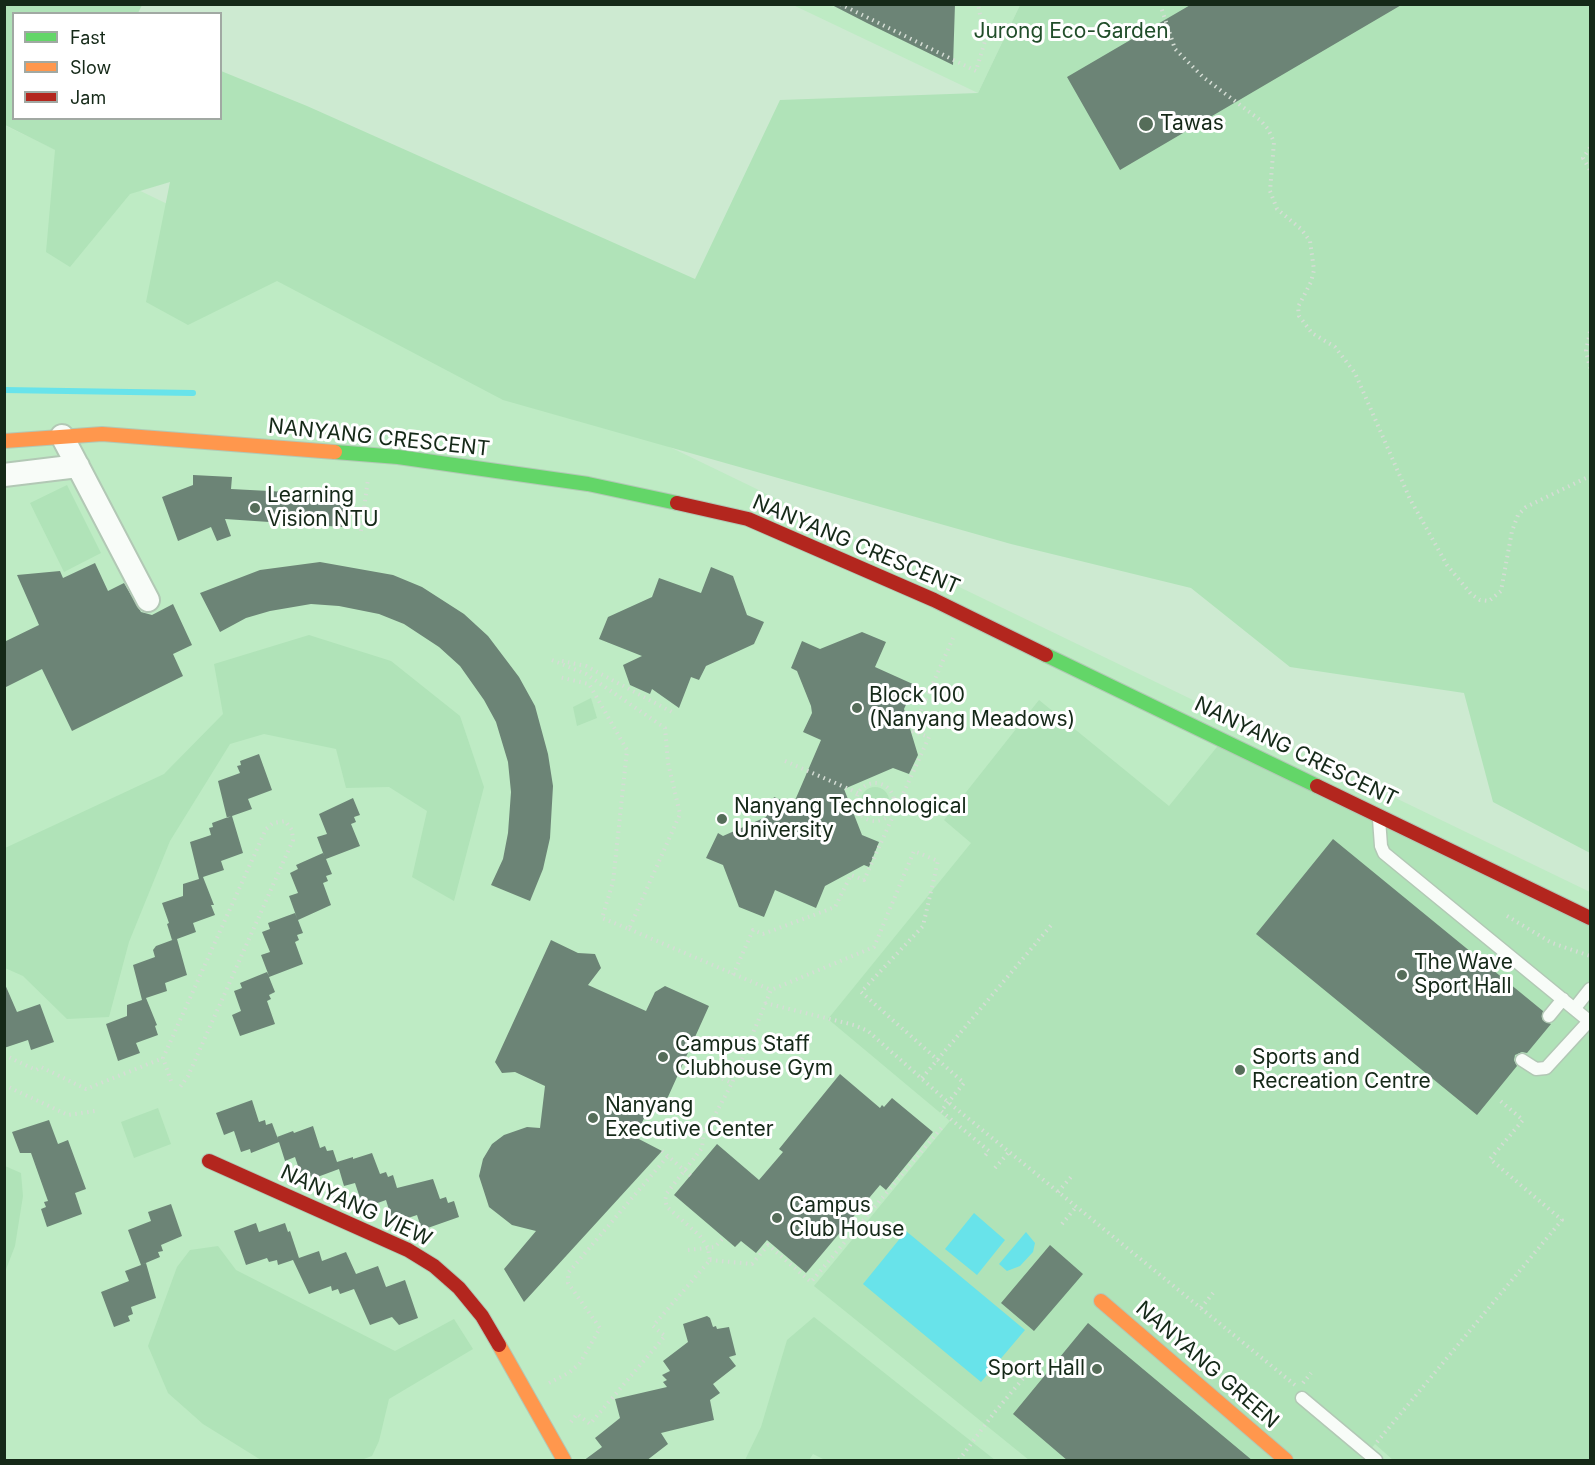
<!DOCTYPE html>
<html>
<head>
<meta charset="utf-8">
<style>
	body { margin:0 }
	#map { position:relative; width:1595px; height:1465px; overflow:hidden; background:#cdead1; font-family:Inter,sans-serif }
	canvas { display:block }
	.frame { position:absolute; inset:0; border:6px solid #152918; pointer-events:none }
	.legend { position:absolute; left:12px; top:12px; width:210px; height:108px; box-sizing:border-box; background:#fff; border:2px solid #a1a9a3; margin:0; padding:8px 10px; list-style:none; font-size:18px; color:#152918 }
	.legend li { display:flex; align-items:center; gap:12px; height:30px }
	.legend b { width:30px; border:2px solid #a1a9a3 }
</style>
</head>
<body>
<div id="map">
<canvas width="1595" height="1465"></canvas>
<div class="frame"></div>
<ul class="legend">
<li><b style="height:8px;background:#63d668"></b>Fast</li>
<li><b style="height:8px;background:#ff974d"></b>Slow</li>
<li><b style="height:8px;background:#b3261e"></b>Jam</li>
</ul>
</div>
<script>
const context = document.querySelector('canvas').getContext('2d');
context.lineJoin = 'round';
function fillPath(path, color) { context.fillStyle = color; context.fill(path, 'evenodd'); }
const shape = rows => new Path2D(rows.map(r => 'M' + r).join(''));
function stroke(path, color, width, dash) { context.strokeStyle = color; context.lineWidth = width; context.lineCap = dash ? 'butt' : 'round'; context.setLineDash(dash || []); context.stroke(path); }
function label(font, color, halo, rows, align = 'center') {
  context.font = font + ' Inter,sans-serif'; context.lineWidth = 6; context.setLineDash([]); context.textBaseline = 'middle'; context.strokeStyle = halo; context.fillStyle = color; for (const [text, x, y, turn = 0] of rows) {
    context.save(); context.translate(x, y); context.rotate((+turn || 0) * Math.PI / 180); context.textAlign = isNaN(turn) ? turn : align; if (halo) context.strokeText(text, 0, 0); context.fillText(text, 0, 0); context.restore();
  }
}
fillPath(shape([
	[793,5,1020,5,978,93],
	[4,125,1590,892,1590,1460,5,1460]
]), '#beebc4');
fillPath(shape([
	[4,5,142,5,138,13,14,14,14,118,220,118,221,71,307,106,695,279,780,100,978,93,1020,5,1590,5,1590,853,1493,802,1464,693,1290,667,1191,588,1011,544,503,400,277,281,188,325,146,302,170,182,130,194,70,267,46,252,55,150,5,125],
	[67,485,101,553,64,572,30,503],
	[309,635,391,661,460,716,484,787,454,901,412,877,427,811,389,787,346,788,336,749,264,734,230,744,170,841,129,942,109,1017,67,1019,23,976,5,968,5,848,164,774,223,714,214,664],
	[591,698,597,718,577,726,573,707],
	[1039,700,1169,806,1221,742,1590,919,1590,1460,1393,1460,1375,1444,1361,1460,1029,1460,814,1286,950,1121,828,1019,971,843,944,820],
	'861 801a14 14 0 1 1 28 0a14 14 0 1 1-28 0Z',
	[158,1108,171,1144,134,1158,121,1122],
	[5,1166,21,1173,23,1196,15,1246,5,1272],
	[218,1246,236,1270,395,1351,454,1319,473,1349,389,1399,379,1441,372,1456,361,1460,261,1460,203,1424,168,1393,148,1346,177,1267,190,1250],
	[814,1317,906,1390,995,1460,825,1460,813,1454,809,1460,745,1460,761,1427,787,1340]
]), '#b0e3b8');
fillPath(shape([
	[974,1213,1005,1240,977,1275,945,1249],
	[906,1231,1025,1330,981,1382,863,1284],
	[1026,1232,1035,1243,1033,1252,1020,1266,1007,1271,999,1264]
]), '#68e3ea');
stroke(shape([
	[4,390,193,393]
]), '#68e3ea', 6);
fillPath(shape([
	[830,4,955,4,953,65,867,23],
	[1192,4,1403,4,1120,170,1067,77],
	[193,475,232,477,231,489,345,495,343,527,225,519,231,536,217,541,211,527,178,541,162,497,193,485],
	[320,562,393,575,422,587,464,614,488,636,519,677,535,706,548,754,553,786,550,838,543,869,530,901,491,885,503,859,508,833,511,792,508,762,496,722,484,700,460,666,439,647,404,624,379,614,339,606,311,604,270,611,246,618,220,632,200,593,260,570],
	[95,563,108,591,124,583,141,612,152,615,173,604,192,645,173,654,183,676,72,731,42,669,4,688,4,642,39,625,17,575,60,571,63,578],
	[711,567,733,576,747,615,764,622,754,644,706,666,699,680,691,677,679,708,652,689,650,694,630,685,623,665,642,656,599,639,608,617,652,597,659,578,701,593],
	[862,632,886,642,875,667,915,685,904,709,918,755,909,774,893,768,844,789,862,835,879,842,869,867,864,865,825,886,816,908,775,890,764,917,739,907,723,865,706,858,718,833,723,836,766,817,774,797,793,805,821,740,803,732,812,713,811,706,797,671,791,668,802,641,820,649],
	[259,754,272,790,248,799,252,809,232,816,243,853,221,861,224,870,203,877,214,905,211,905,215,915,193,923,196,932,177,939,187,975,165,983,167,991,146,998,157,1025,155,1026,158,1035,136,1043,140,1053,118,1061,106,1024,127,1016,127,1005,142,1000,133,965,155,957,153,950,156,946,175,939,172,940,167,924,169,923,162,903,183,896,183,884,199,879,190,842,211,835,209,828,213,827,212,823,231,816,227,818,218,781,240,773,237,766,241,765,240,761],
	[353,798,360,815,354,817,356,822,351,824,360,846,326,859,332,874,326,876,328,881,323,883,331,905,298,920,303,933,297,935,299,940,295,942,303,964,269,977,275,992,269,995,271,999,267,1001,275,1024,240,1036,232,1015,241,1011,234,991,242,988,240,983,267,972,269,976,261,955,270,952,262,932,270,929,268,923,295,913,297,918,289,896,298,893,290,873,298,869,296,865,323,853,325,858,317,837,327,834,319,814],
	[1333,839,1543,1011,1542,1019,1551,1024,1527,1053,1522,1052,1515,1055,1514,1060,1517,1066,1477,1115,1256,934],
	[551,940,578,953,595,954,601,968,588,985,646,1011,655,992,665,986,709,1006,663,1108,651,1104,635,1137,662,1151,524,1302,504,1269,536,1231,512,1225,489,1207,479,1176,483,1159,492,1144,504,1135,527,1127,540,1128,545,1086,515,1072,502,1073,495,1062],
	[4,982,17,1012,40,1004,54,1042,31,1050,28,1040,4,1048],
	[840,1074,880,1108,882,1105,884,1107,892,1098,933,1132,886,1190,880,1185,806,1273,767,1240,756,1253,741,1241,735,1247,674,1195,717,1144,759,1180,783,1152,779,1149],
	[252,1100,259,1122,265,1120,266,1125,272,1123,278,1139,277,1137,293,1131,294,1133,313,1126,320,1148,325,1146,327,1151,333,1150,338,1165,337,1162,353,1157,353,1159,372,1153,380,1174,386,1172,388,1177,393,1175,397,1188,433,1179,440,1199,446,1197,448,1203,454,1201,459,1217,422,1230,417,1215,393,1223,386,1200,372,1205,371,1201,362,1204,355,1183,344,1186,339,1169,312,1179,310,1175,302,1178,295,1157,285,1161,279,1142,251,1153,250,1149,241,1152,234,1131,224,1135,216,1113],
	[49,1120,58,1144,68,1140,86,1189,75,1193,82,1214,47,1227,41,1209,46,1207,44,1202,48,1201,31,1153,20,1153,12,1132],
	[171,1204,182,1236,161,1245,163,1251,158,1252,160,1257,141,1265,146,1263,156,1298,131,1307,133,1314,128,1316,130,1321,114,1327,101,1292,129,1281,125,1271,141,1265,128,1230,151,1221,148,1212],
	[256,1223,259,1232,285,1223,288,1232,290,1231,299,1258,296,1259,319,1251,322,1261,346,1252,356,1274,378,1266,386,1287,405,1280,418,1318,399,1325,392,1317,370,1325,354,1289,340,1294,338,1289,332,1291,331,1286,309,1294,293,1260,278,1265,277,1260,269,1262,267,1258,246,1265,234,1231],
	[1050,1245,1083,1274,1034,1331,1001,1303],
	[707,1316,710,1318,713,1327,716,1326,717,1329,729,1327,736,1355,729,1357,736,1366,713,1384,720,1393,710,1400,714,1420,661,1433,668,1444,646,1461,583,1461,602,1447,595,1438,620,1418,615,1399,667,1387,663,1382,667,1380,662,1375,670,1371,663,1361,688,1342,683,1324],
	[1088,1323,1253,1461,1068,1461,1013,1414]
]), '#6c8476');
const lane = shape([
	[1379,819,1381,846,1384,853,1589,1021],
	[1575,1008,1590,989],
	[1549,1016,1563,999],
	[1522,1060,1536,1069,1546,1068,1590,1020],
	[1302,1398,1376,1460]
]);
const street = shape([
	[62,436,148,600],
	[4,475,78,466]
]);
const fast = shape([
	[335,452,398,457,588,484,677,503],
	[1046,655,1317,786]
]);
const slow = shape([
	[4,441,102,434,335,452],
	[1101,1301,1286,1460],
	[499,1345,564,1460]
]);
const jam = shape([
	[677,503,748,519,934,600,1046,655],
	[1317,786,1590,918],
	[209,1161,408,1250,434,1266,459,1288,482,1316,499,1345]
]);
stroke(lane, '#b2c8b5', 15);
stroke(street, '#b2c8b5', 26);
stroke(fast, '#b2c8b5', 16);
stroke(slow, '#b2c8b5', 16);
stroke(jam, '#b2c8b5', 16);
stroke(shape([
	[840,4,976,71,985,41,978,4],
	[1160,4,1175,49,1203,77,1260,120,1268,129,1274,142,1270,191,1277,209,1301,229,1310,241,1314,270,1311,282,1298,307,1299,316,1312,333,1335,347,1355,373,1410,499,1447,565,1471,594,1480,600,1489,601,1501,591,1512,531,1518,515,1526,507,1590,476],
	[1589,4,1590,8],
	[1590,148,1583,158,1590,170],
	[1590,332,1586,351,1590,368],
	[361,531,368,479],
	[552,660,586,674,665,728,668,763,680,814,629,929,602,918,613,882,627,750,589,684,559,677],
	[562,661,586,666,672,712],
	[785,761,858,793],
	'856 802a19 19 0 1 1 38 0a19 19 0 1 1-38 0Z',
	[1507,916,1552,943,1590,956],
	[629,929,771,990],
	[733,975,753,930,763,934,835,907,851,875,864,880,929,737,912,731,953,638],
	[765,1003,854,1025,868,1031,948,1102,1295,1385],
	[4,1055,36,1070,41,1067,86,1089,163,1058],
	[684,1061,732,1083],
	[922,1078,1053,923],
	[171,1081,163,1058,266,829,273,823,285,821,292,830,293,840,188,1076,178,1090],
	[4,1085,68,1115,95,1111],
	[662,1151,691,1176],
	[995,1168,1009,1152],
	[1058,1192,1071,1177],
	[1062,1224,1076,1207],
	[688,1250,715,1247,724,1237],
	[710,1260,752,1264,768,1245,811,1282,943,1126],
	[1201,1308,1213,1293],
	[549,1383,570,1372,580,1363,600,1328,568,1283,568,1273,668,1156],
	[1303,1383,1311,1373],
	[571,1422,577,1414,590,1424,665,1336,653,1326,710,1260,708,1248,700,1236,667,1207,665,1200,667,1193,702,1148,704,1129,715,1115,732,1083,771,990,874,947,914,851,938,861,923,926,861,992,964,1083,941,1111,989,1151,983,1158],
	[1377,1442,1562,1220,1490,1159,1523,1120,1498,1099],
	[959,1460,994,1413,1037,1362]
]), '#d5ddd5', 4, [1.5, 4.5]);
stroke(lane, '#f8fcf8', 12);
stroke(street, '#f8fcf8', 22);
stroke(fast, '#63d668', 14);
stroke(slow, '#ff974d', 14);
stroke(jam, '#b3261e', 14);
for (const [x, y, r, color] of [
	[1146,124,8,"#556d59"],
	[255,508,6,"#556d59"],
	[857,708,6,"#556d59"],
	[722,819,6,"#556d59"],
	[1402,975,6,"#556d59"],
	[663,1057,6,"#556d59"],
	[1240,1070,6,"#556d59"],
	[593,1118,6,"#556d59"],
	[777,1218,6,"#556d59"],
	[1097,1369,6,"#556d59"]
]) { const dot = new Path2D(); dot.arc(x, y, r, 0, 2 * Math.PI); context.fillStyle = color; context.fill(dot); stroke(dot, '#fff', 2); }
label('21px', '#214e2a', '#fff', [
	["Jurong Eco-Garden",1071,32]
]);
label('21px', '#152918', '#fff', [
	["Tawas",1160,124],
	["Learning",267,496],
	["Vision NTU",267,520],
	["Block 100",869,696],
	["(Nanyang Meadows)",869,720],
	["Nanyang Technological",734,807],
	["University",734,831],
	["The Wave",1414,963],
	["Sport Hall",1414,987],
	["Campus Staff",675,1045],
	["Clubhouse Gym",675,1069],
	["Sports and",1252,1058],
	["Recreation Centre",1252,1082],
	["Nanyang",605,1106],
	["Executive Center",605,1130],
	["Campus",789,1206],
	["Club House",789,1230],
	["Sport Hall",1085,1369,"right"]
], 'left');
label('21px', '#152918', '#fff', [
	["NANYANG CRESCENT",379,438,6],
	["NANYANG CRESCENT",856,545,23],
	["NANYANG CRESCENT",1296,752,26],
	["NANYANG VIEW",356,1206,25],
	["NANYANG GREEN",1207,1365,41]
]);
</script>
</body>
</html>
